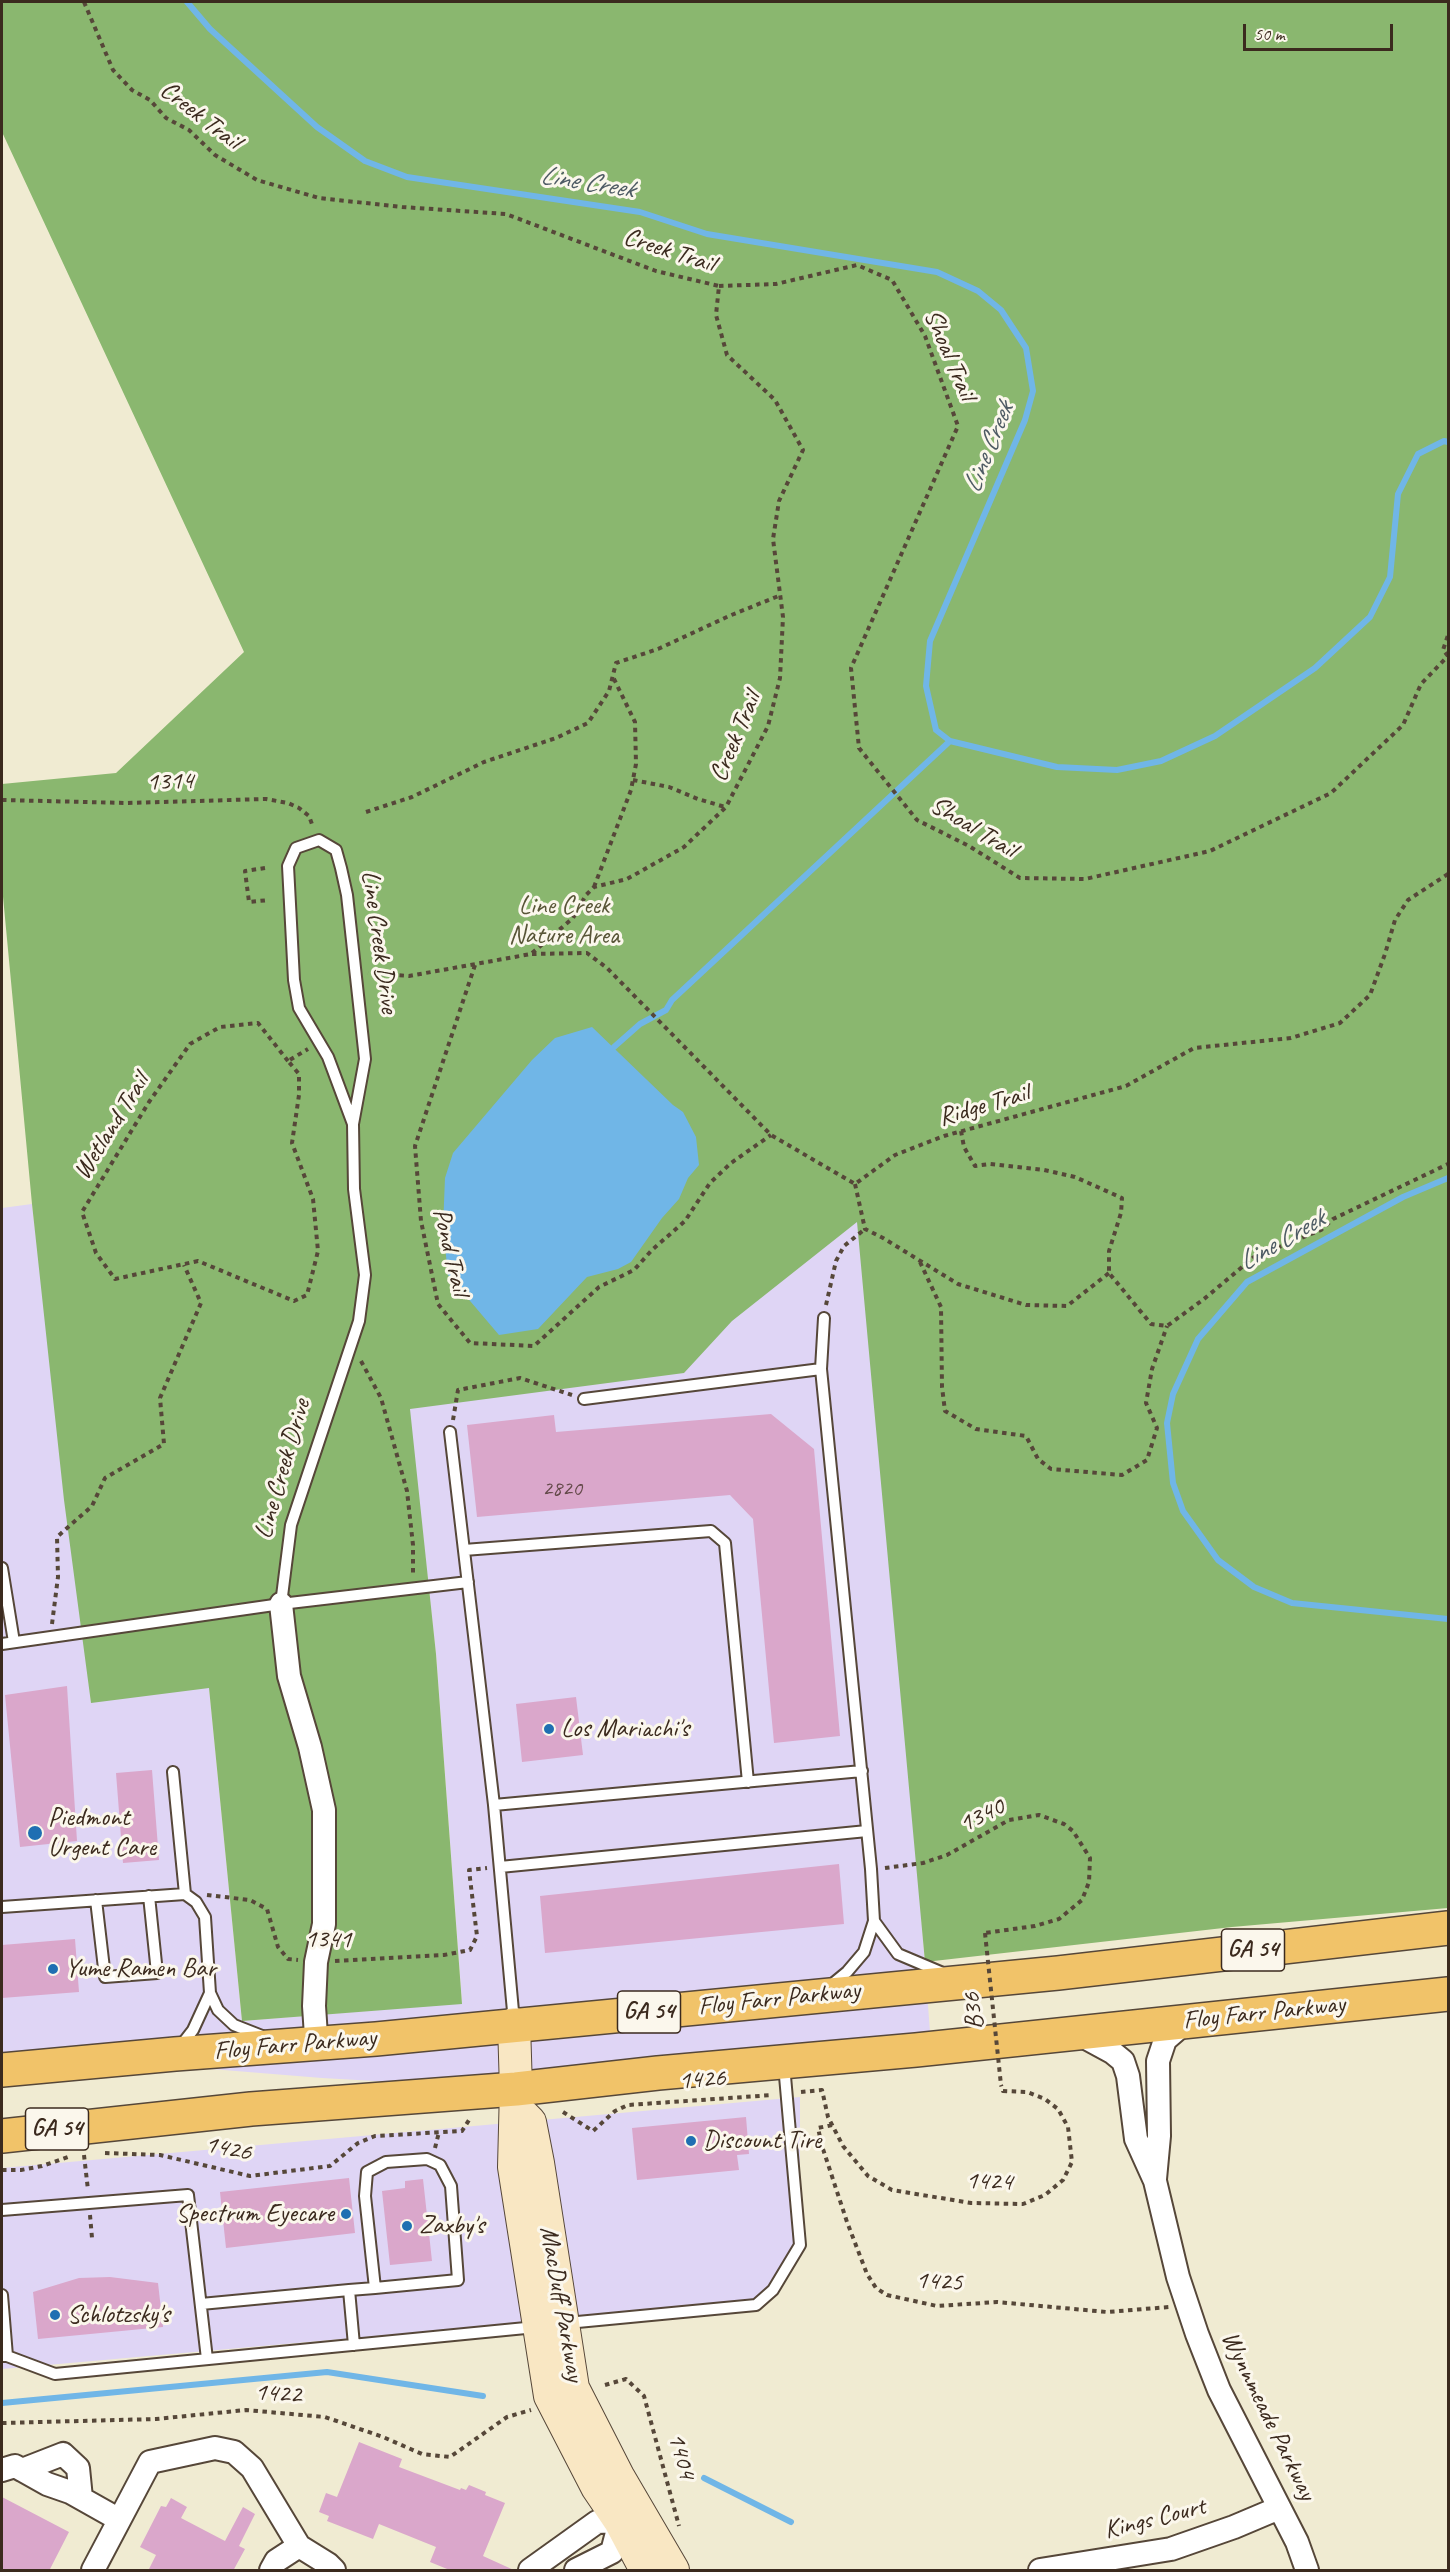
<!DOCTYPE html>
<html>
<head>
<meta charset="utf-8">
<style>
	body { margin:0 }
	#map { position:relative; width:1450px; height:2572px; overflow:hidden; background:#f0ebd2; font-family:Caveat,sans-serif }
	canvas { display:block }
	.frame { position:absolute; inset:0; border:3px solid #3b2a1e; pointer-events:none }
	.scale { position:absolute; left:1243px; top:24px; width:150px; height:27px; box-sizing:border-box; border:3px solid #3b2a1e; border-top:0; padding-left:8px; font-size:18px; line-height:21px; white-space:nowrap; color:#3b2a1e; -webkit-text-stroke:4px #fbf7ec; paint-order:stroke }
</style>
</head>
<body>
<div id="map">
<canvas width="1450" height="2572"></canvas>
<div class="frame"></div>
<div class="scale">50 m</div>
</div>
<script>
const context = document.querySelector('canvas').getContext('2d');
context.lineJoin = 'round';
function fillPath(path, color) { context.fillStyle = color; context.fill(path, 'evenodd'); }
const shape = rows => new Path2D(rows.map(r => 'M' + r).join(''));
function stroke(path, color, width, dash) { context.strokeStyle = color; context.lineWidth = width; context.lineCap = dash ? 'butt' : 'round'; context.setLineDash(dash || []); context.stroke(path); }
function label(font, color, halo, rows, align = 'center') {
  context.font = font + ' Caveat,sans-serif'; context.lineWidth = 6; context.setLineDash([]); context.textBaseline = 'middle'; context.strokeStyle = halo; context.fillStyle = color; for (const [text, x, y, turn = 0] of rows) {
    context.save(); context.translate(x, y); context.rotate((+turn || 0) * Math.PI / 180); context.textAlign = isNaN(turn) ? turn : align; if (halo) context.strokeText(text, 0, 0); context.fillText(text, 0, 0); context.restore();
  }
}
fillPath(shape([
	[32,1204,91,1702,209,1687,242,2021,462,2003,436,1654,409,1409,868,1208,930,2032,516,2089,322,2078,2,2052,2,1208],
	[800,2097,800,2245,756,2305,557,2320,2,2369,2,2168]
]), '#dfd5f5');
fillPath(shape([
	[2,2,1448,2,1448,1908,1232,1927,925,1962,857,1222,732,1321,684,1373,410,1409,436,1654,462,2004,242,2021,209,1688,91,1703,64,1500,32,1204,2,886,2,784,116,773,244,652,2,132]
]), '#8ab76f');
fillPath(shape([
	[592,1027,673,1105,683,1112,696,1137,699,1165,688,1178,679,1199,662,1218,631,1262,618,1269,587,1277,538,1329,499,1335,448,1275,443,1227,445,1178,453,1153,532,1060,555,1038]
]), '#70b6e7');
stroke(shape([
	[187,2,210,29,317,127,365,161,407,177,640,212,707,234,937,272,978,291,1001,310,1026,348,1033,391,1025,420,930,641,926,686,936,730,950,741,1057,767,1117,770,1161,761,1215,736,1315,668,1370,617,1390,577,1398,494,1418,454,1444,441,1448,442],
	[614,1047,640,1024,666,1010,672,1000,950,741],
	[1448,1178,1403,1197,1247,1282,1198,1339,1173,1394,1167,1423,1173,1483,1183,1511,1218,1560,1254,1587,1292,1603,1448,1619],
	[2,2403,327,2372,483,2396],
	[704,2478,791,2522]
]), '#70b6e7', 6);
fillPath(shape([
	[771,1414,814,1449,840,1736,774,1743,753,1519,730,1495,477,1517,467,1425,554,1415,556,1432],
	[67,1686,77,1841,20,1847,5,1695],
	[576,1697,583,1755,522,1762,516,1704],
	[152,1770,159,1860,123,1863,116,1773],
	[839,1864,844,1924,545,1953,540,1896],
	[75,1939,79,1992,2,1998,2,1945],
	[746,2117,749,2154,737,2155,739,2170,637,2180,632,2128],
	[349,2178,355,2233,226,2248,220,2192],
	[423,2179,432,2261,390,2265,382,2191,405,2188,405,2181],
	[110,2277,158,2283,163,2327,38,2339,33,2292,79,2278],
	[359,2442,402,2459,399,2467,460,2490,461,2488,466,2490,469,2485,486,2492,485,2495,505,2503,483,2556,516,2571,452,2571,430,2562,436,2547,379,2524,373,2539,327,2521,329,2516,319,2512,326,2493,337,2497],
	[2,2497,69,2532,49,2571,2,2571],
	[171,2498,187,2507,181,2518,225,2541,243,2507,255,2514,239,2546,245,2549,233,2571,148,2571,156,2555,140,2547,161,2506,166,2507]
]), '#daa7cb');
const lane = shape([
	[824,1318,821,1369,871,1869,874,1921,864,1952,847,1972,830,1986],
	[584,1399,821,1369],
	[450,1432,494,1805,514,2022],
	[464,1550,711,1531,725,1543,748,1782],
	[2,1568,14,1642],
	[281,1604,291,1525,359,1321,365,1275,354,1189,353,1124,365,1059,347,895,341,868,336,850,319,840,296,848,288,866,294,980,299,1008,328,1057,353,1124],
	[2,1644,281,1604,468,1582],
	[173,1772,185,1894],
	[494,1805,862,1771],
	[500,1867,867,1831],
	[96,1900,105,1977,157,1973,149,1896],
	[2,1907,185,1894,196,1902,205,1917,210,1993,218,2010,234,2025,262,2036],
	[874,1921,898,1954,943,1973],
	[179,2048,193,2030,210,1993],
	[2,2210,188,2195,207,2359],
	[349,2290,354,2345],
	[2,2295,7,2356],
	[201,2304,349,2290,375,2288,458,2280,451,2186,440,2165,427,2159,386,2162,367,2172,365,2196,375,2288],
	[567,2323,756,2305,773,2290,800,2245,784,2065],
	[2,2356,7,2356,55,2374,536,2327]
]);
const street = shape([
	[281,1604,289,1676,310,1747,324,1810,324,1924,316,1962,314,2006,316,2036,314,2044],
	[1077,2033,1112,2052,1123,2061,1128,2076,1136,2139,1155,2181,1178,2277,1197,2334,1219,2390,1297,2542,1307,2570],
	[1155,2179,1159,2136,1158,2061,1165,2040,1188,2020],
	[2,2470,15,2466,47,2484,70,2492,118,2519],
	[22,2470,63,2454,78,2468,81,2498],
	[93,2570,150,2462,215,2448,234,2452,252,2468,299,2546],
	[271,2570,276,2561,299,2546,328,2564,334,2570],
	[530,2570,597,2522,620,2521,612,2552,576,2570],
	[1040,2570,1171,2549,1234,2527,1279,2508]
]);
const secondary = shape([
	[514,2024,516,2089,514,2167,550,2396,597,2487,620,2521,646,2570],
	[524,2116,530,2122,538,2163,573,2388,618,2476,673,2570]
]);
const primary = shape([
	[2,2070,175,2054,376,2039,1058,1973,1448,1928],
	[2,2136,251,2109,516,2089,658,2073,916,2050,1448,1994]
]);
stroke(lane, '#564739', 14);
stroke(street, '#564739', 26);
stroke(secondary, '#564739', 34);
stroke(primary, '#564739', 36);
stroke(shape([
	[84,2,113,70,132,90,150,100,166,118,189,130,215,155,257,180,319,198,402,207,506,214,656,271,719,286,716,315,727,355,775,400,803,450,779,501,773,539,783,617,780,678,768,726,726,807,684,847,627,879,594,887,586,895,573,918,531,954,409,976,368,973],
	[719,286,776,284,857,265,892,280,925,336,958,426,851,668,859,748,917,820,969,846,1020,878,1085,879,1210,851,1331,793,1403,725,1421,684,1448,656],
	[1448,656,1443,650,1448,635],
	[633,780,669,787,698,799,725,807],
	[2,800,127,803,266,799,288,803,299,808,309,816,313,827],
	[366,812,412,797,484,762,556,738,588,723,609,691,616,663,658,649,729,616,781,595],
	[265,868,245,871,249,902,269,900],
	[594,887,631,790,636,764,635,722,613,677],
	[532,954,587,953,607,968,771,1135,855,1184,895,1155,944,1136,1126,1086,1194,1048,1291,1038,1340,1023,1370,995,1385,954,1395,920,1408,900,1448,874],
	[475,965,415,1146,421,1221,438,1304,470,1343,534,1346,599,1287,634,1270,652,1250,685,1221,710,1183,731,1163,771,1135],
	[288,1061,258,1023,220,1027,190,1044,149,1102,82,1212,96,1253,115,1279,198,1261,294,1301,307,1295,318,1251,313,1199,292,1143,299,1095,299,1074,288,1061,308,1049],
	[961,1131,964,1147,975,1166,990,1164,1044,1170,1075,1177,1122,1198,1121,1213,1109,1251,1109,1273,1151,1324,1167,1326,1204,1299,1254,1257,1321,1230,1333,1219,1448,1164],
	[855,1184,865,1229,883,1238,958,1284,1026,1305,1067,1306,1109,1273],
	[920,1262,941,1307,942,1387,945,1411,976,1429,1026,1436,1038,1459,1051,1469,1122,1475,1147,1460,1157,1428,1146,1403,1152,1369,1167,1326],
	[826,1305,836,1261,844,1246,865,1229],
	[361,1361,381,1398,407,1491,413,1545,413,1576],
	[453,1420,458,1390,520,1378,572,1395],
	[52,1624,58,1577,57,1537,92,1506,105,1478,164,1444,160,1398,201,1303,184,1265],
	[885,1868,923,1863,947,1855,1009,1820,1039,1815,1064,1824,1073,1831,1090,1858,1089,1882,1082,1900,1059,1919,1035,1926,985,1933],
	[207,1895,250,1900,267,1909,278,1947,288,1959,298,1960],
	[335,1961,444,1955,470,1950,477,1936,469,1870,487,1868],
	[801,2092,822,2090,828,2117,843,2146,868,2176,892,2190,971,2203,1023,2204,1045,2195,1063,2180,1072,2162,1068,2127,1058,2109,1045,2099,1027,2092,1003,2091,1001,2085],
	[563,2112,593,2131,615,2111,628,2105,773,2095],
	[832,2125,818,2128,822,2146,847,2222,867,2274,876,2288,887,2295,937,2306,997,2302,1107,2312,1169,2307],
	[435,2148,439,2132],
	[105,2153,160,2155,250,2176,330,2166,358,2143,375,2136,462,2131,469,2120],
	[84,2155,88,2190],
	[2,2170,21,2170,42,2166,68,2157],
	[90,2215,92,2238],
	[605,2385,626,2379,644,2396,679,2526],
	[2,2423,156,2419,246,2410,325,2417,383,2437,422,2454,450,2457,507,2417,531,2410]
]), '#564739', 4, [4.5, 4.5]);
stroke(lane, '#fff', 10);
stroke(street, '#fff', 22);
stroke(secondary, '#f9e7c3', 32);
stroke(primary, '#f1c369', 33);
stroke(shape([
	[985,1933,1001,2085]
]), '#564739', 4, [4.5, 4.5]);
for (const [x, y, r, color] of [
	[549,1729,6,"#1f6fb2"],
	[35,1833,8,"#1f6fb2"],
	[53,1969,6,"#1f6fb2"],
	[691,2141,6,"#1f6fb2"],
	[346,2214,6,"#1f6fb2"],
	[407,2226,6,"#1f6fb2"],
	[55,2315,6,"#1f6fb2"]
]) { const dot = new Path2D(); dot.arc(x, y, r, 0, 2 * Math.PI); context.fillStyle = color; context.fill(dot); stroke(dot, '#fbf7ec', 2); }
label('22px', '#634949', null, [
	["2820",562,1489]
]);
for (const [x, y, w] of [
	[1253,1950,63],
	[649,2012,63],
	[57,2129,63]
]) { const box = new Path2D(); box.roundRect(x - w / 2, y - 21, w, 42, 4.5); context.fillStyle = '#fbf7ec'; context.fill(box); stroke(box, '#3b2a1e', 1.5); }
label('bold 24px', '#3b2a1e', null, [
	["GA 54",1253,1950],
	["GA 54",649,2012],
	["GA 54",57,2129]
]);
label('26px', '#3b2a1e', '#fbf7ec', [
	["Creek Trail",200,116,38],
	["Creek Trail",669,251,18],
	["Shoal Trail",949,355,67],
	["Creek Trail",736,737,-67],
	["1314",170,782,-2],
	["Shoal Trail",973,828,31],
	["Line Creek Drive",379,942,82],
	["Ridge Trail",984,1106,-16],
	["Wetland Trail",112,1127,-58],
	["Pond Trail",450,1252,77],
	["Line Creek Drive",283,1469,-74],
	["1340",982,1816,-26],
	["1341",328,1940,1],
	["Floy Farr Parkway",779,1999,-6],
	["B36",974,2011,-96],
	["Floy Farr Parkway",1264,2013,-6],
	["Floy Farr Parkway",295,2045,-5],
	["1426",702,2080,-4],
	["1426",228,2149,12],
	["1424",989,2182,2],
	["1425",939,2282,3],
	["MacDuff Parkway",561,2304,80],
	["1422",278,2394,4],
	["Wynnmeade Parkway",1268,2416,64],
	["1404",681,2456,75],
	["Kings Court",1155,2519,-14]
]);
label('26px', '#585537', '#fbf7ec', [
	["Line Creek",564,906],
	["Nature Area",564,936]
]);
label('26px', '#3b2a1e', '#fbf7ec', [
	["Los Mariachi's",561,1729],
	["Piedmont",48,1818],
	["Urgent Care",48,1848],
	["Yume Ramen Bar",65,1969],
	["Discount Tire",703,2141],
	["Spectrum Eyecare",334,2214,"right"],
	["Zaxby's",419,2226],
	["Schlotzsky's",67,2315]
], 'left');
label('italic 27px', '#4e5b64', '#fbf7ec', [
	["Line Creek",587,183,9],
	["Line Creek",989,448,-68],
	["Line Creek",1282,1241,-30]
]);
</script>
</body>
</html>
